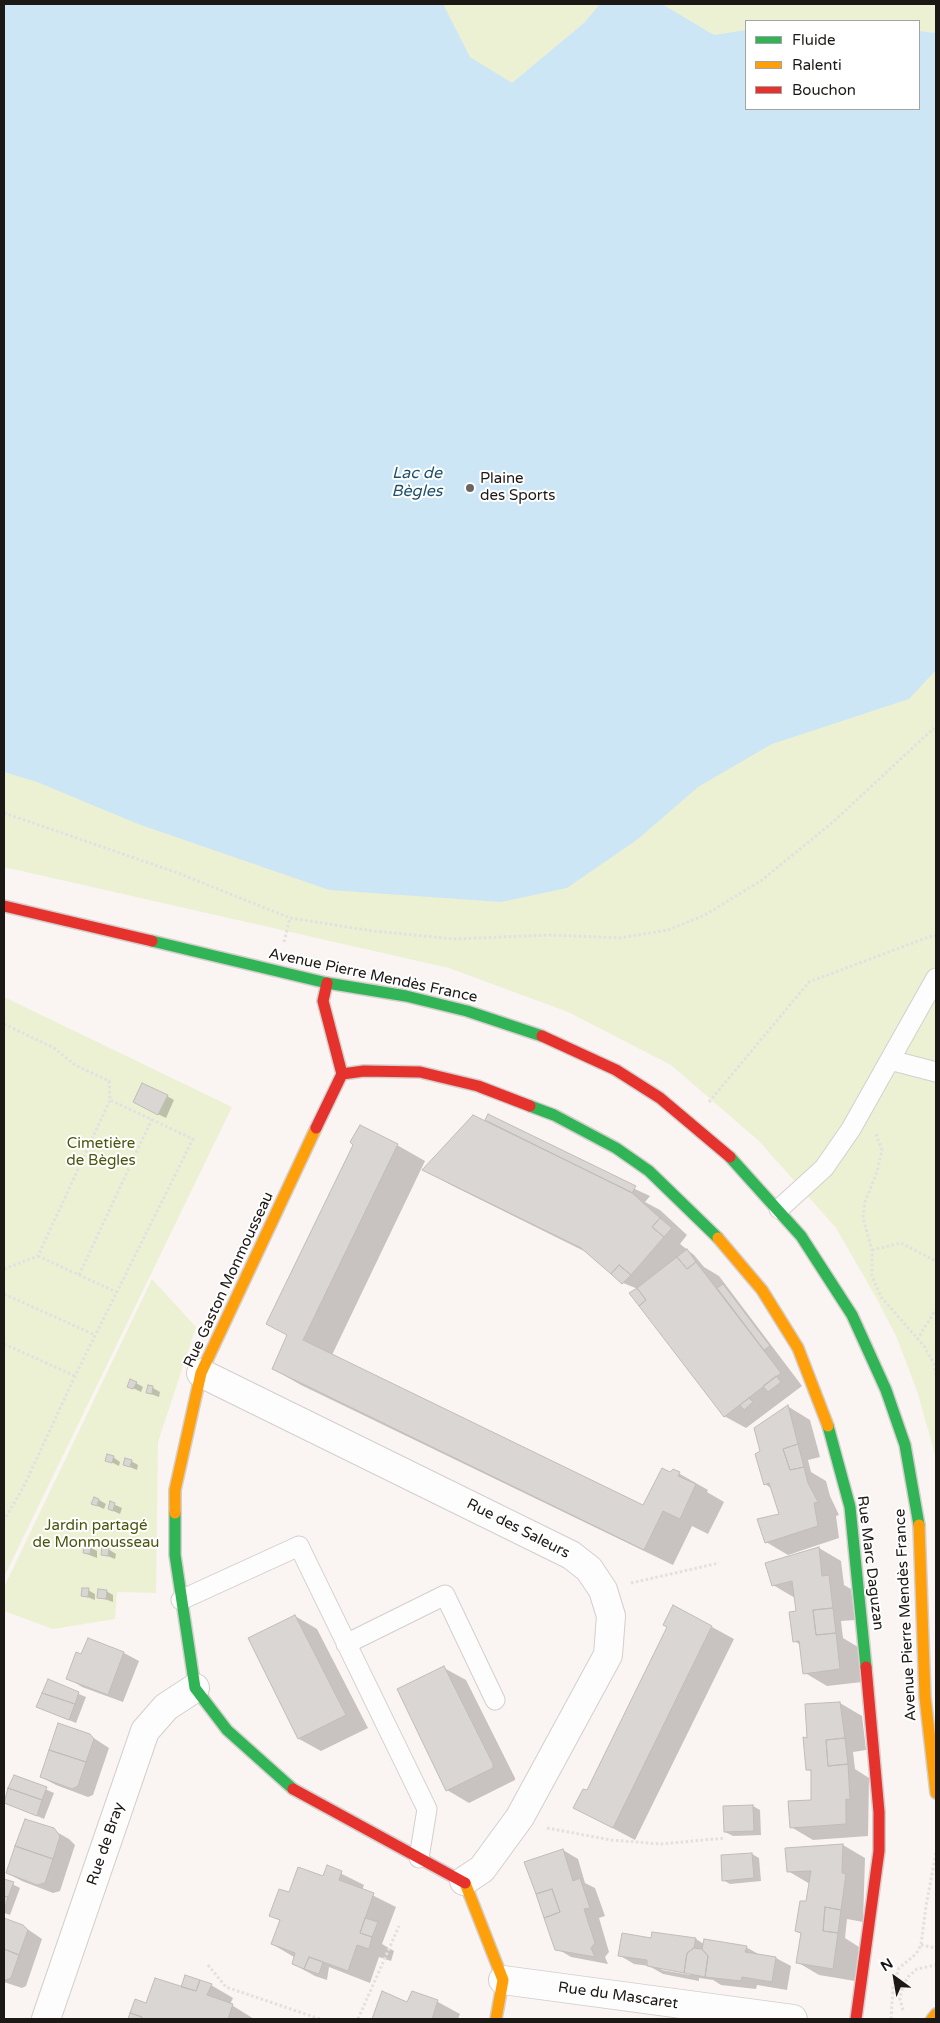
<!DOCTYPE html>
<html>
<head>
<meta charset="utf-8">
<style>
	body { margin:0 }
	#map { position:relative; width:940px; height:2023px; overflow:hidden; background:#faf4f2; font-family:"Varela Round",sans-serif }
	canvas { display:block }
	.frame { position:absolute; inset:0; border:5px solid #1c1816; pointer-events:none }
	.legend { position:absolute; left:745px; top:20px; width:175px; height:90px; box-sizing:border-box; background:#fff; border:1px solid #a4a3a2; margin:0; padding:6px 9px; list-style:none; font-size:15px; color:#1c1816 }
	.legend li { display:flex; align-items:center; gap:10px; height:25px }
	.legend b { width:25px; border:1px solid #a4a3a2 }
	.north { position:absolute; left:870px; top:1953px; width:50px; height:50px; -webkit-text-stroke:4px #fff; paint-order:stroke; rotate:328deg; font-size:14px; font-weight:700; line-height:20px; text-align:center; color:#1c1816 }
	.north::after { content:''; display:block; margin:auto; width:18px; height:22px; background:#1c1816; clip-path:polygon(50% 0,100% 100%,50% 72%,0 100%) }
</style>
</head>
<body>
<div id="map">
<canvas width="940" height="2023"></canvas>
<div class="frame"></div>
<ul class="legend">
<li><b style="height:6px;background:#30b455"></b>Fluide</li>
<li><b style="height:6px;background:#ff9f0a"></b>Ralenti</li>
<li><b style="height:6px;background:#e5322d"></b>Bouchon</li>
</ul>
<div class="north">N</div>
</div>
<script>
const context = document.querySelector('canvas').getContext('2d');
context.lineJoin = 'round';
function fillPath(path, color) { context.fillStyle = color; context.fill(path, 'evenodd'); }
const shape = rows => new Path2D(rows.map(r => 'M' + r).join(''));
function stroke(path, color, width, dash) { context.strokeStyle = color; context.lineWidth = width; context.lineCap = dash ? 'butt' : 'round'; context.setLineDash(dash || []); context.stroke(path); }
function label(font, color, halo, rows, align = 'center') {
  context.font = font + ' "Varela Round",sans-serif'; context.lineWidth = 4; context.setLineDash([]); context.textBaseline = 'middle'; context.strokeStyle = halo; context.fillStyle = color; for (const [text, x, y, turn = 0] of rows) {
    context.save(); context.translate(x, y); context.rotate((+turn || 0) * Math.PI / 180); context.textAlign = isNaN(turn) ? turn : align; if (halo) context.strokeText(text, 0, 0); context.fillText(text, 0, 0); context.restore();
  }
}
fillPath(shape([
	[4,4,936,4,936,1458,918,1394,897,1338,877,1299,836,1228,759,1141,671,1065,568,1012,449,968,4,867],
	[746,21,919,21,919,109,746,109],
	[4,997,232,1107,4,1577],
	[152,1279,196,1327,158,1442,156,1593,117,1592,115,1619,53,1629,4,1611,4,1587]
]), '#edf1d3');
fillPath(shape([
	[4,4,443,4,470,57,512,83,584,23,600,4,662,4,714,35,746,30,746,109,919,109,919,31,936,33,936,670,909,699,772,744,698,787,638,839,567,888,501,902,329,890,138,824,37,782,4,772]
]), '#cde6f6');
fillPath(shape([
	[167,1096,174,1100,166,1118,141,1106],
	[493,1123,650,1196,645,1202,660,1210,687,1235,680,1244,694,1255,704,1267,719,1276,802,1386,746,1428,724,1416,638,1289,623,1283,588,1253,451,1185,424,1169],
	[397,1145,425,1161,332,1355,643,1507,673,1470,708,1490,707,1492,724,1502,708,1534,692,1526,673,1565,301,1385,273,1369],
	[136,1383,143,1387,141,1392,129,1386],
	[153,1388,160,1392,159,1397,148,1393],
	[789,1407,810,1420,820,1457,808,1460,811,1472,826,1481,830,1496,839,1515,836,1516,839,1538,788,1555,766,1542,781,1514,772,1489,765,1484,762,1451,755,1429],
	[113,1457,120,1462,119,1466,107,1460],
	[131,1461,138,1465,137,1470,125,1465],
	[99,1500,106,1504,104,1509,93,1504],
	[111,1503,122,1508,120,1514,109,1509],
	[90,1547,97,1551,97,1558,84,1553],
	[819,1548,841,1561,844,1585,851,1589,855,1620,841,1621,843,1638,858,1647,862,1682,827,1686,805,1673,801,1645,794,1641,797,1612,795,1598,773,1585],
	[108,1549,116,1554,115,1559,102,1554],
	[88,1590,95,1594,95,1600,82,1595],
	[106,1591,113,1595,113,1602,99,1597],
	[295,1616,317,1629,368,1728,321,1751,299,1739,250,1639],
	[712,1627,734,1639,635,1840,575,1808],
	[88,1639,124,1653,139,1661,123,1702,82,1687,68,1678,82,1656],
	[444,1668,466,1680,515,1778,515,1780,469,1803,447,1790],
	[48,1681,86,1697,76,1723,37,1707],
	[840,1703,862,1716,866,1750,853,1752,855,1769,869,1778,868,1836,813,1840,791,1827,813,1801,812,1772,807,1769,809,1739],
	[89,1735,109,1748,93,1795,88,1797,56,1785,41,1777],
	[15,1776,54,1793,44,1819,4,1802],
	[753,1806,760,1810,761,1835,733,1836,725,1832],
	[53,1830,69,1839,75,1845,60,1891,53,1893,22,1881,7,1873],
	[843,1845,865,1858,863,1922,847,1919,845,1938,859,1947,855,1981,819,1975,797,1962,802,1934,796,1931,807,1903,810,1884,788,1871],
	[563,1850,578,1859,585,1883,595,1888,605,1916,599,1918,609,1952,605,1957,608,1964,571,1957,556,1948],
	[752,1854,759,1858,761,1881,730,1884,723,1880],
	[328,1867,364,1885,362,1890,396,1907,382,1944,394,1951,391,1961,379,1957,370,1983,329,1967,327,1980,315,1976,293,1964,294,1957,272,1944,281,1921,270,1915,290,1894,324,1877],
	[4,1880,20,1888,10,1915,4,1913],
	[4,1920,23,1926,42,1939,26,1986,22,1988,4,1982],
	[653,1933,696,1939,704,1944,746,1947,760,1955,776,1958,791,1966,787,1990,757,1985,756,1989,721,1985,713,1980,699,1978,699,1981,663,1974,649,1966,634,1964,619,1955,652,1939],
	[659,1967,690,1973,690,1975,662,1970],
	[211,1985,233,1998,230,2004,254,2019,129,2019,135,2001,147,2005,182,1988],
	[413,1992,438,2002,460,2014,458,2019,374,2019,383,1993,408,2004]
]), '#0003');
const building = shape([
	[142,1083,168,1095,158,1115,133,1102,142,1083],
	[488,1114,636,1186,632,1193,485,1120,488,1114],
	[473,1115,631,1192,660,1218,652,1227,664,1237,631,1275,619,1265,611,1274,581,1248,422,1170,473,1115],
	[360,1125,398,1144,303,1340,643,1505,662,1468,670,1472,673,1469,680,1472,678,1476,696,1484,680,1519,663,1511,644,1550,272,1369,287,1335,266,1324,353,1145,350,1142,360,1125],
	[660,1218,672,1228,664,1237,652,1227,660,1218],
	[687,1249,696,1262,687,1269,677,1257,687,1249],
	[677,1257,687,1269,696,1262,781,1373,724,1417,639,1306,646,1300,637,1288,677,1257],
	[619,1265,631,1275,622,1284,611,1274,619,1265],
	[723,1284,770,1346,764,1350,717,1288,723,1284],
	[637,1288,646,1300,639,1306,629,1293,637,1288],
	[776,1376,781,1382,768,1392,763,1386,776,1376],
	[130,1379,137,1382,133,1389,127,1387,130,1379],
	[148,1385,153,1386,152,1394,146,1393,148,1385],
	[749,1398,753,1402,744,1410,740,1405,749,1398],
	[788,1405,798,1444,783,1449,790,1470,804,1467,808,1483,818,1502,814,1503,818,1526,765,1543,757,1519,779,1514,769,1483,764,1485,755,1454,760,1451,754,1428,788,1405],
	[798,1444,804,1467,790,1470,783,1449,798,1444],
	[107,1454,114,1456,112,1463,105,1461,107,1454],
	[125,1458,132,1460,130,1467,123,1465,125,1458],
	[94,1497,99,1499,97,1506,91,1504,94,1497],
	[110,1501,115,1503,113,1511,108,1509,110,1501],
	[84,1545,91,1546,90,1554,83,1553,84,1545],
	[102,1547,109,1548,108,1556,101,1555,102,1547],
	[819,1547,822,1576,829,1575,833,1608,813,1610,816,1635,836,1633,840,1669,803,1674,799,1641,793,1642,789,1612,796,1611,792,1581,772,1586,765,1563,819,1547],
	[82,1588,89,1588,88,1597,81,1596,82,1588],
	[98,1589,107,1590,106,1599,97,1598,98,1589],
	[673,1605,712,1626,613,1828,573,1808,583,1789,587,1790,667,1627,663,1625,673,1605],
	[833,1608,836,1633,816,1635,813,1610,833,1608],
	[295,1615,346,1715,298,1739,248,1638,295,1615],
	[88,1638,124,1652,108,1695,66,1679,76,1652,81,1654,88,1638],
	[444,1666,493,1764,493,1768,446,1791,397,1689,444,1666],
	[48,1679,79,1692,75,1704,42,1693,48,1679],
	[42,1693,75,1704,69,1720,36,1707,42,1693],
	[840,1702,845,1738,826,1740,828,1766,848,1764,850,1800,846,1799,846,1824,790,1828,788,1801,811,1800,811,1770,806,1770,803,1737,807,1738,805,1704,840,1702],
	[58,1723,90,1734,94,1739,86,1762,49,1750,58,1723],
	[845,1738,848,1764,828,1766,826,1740,845,1738],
	[49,1750,86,1762,78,1786,72,1789,40,1777,49,1750],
	[14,1775,47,1787,42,1800,8,1788,14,1775],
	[8,1788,42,1800,37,1816,4,1803,8,1788],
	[753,1805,754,1831,724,1832,723,1806,753,1805],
	[25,1819,54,1828,60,1836,53,1859,15,1846,25,1819],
	[843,1844,842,1873,846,1874,841,1910,825,1907,823,1931,838,1933,833,1969,796,1963,801,1933,795,1931,800,1901,806,1901,811,1871,787,1872,785,1848,843,1844],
	[15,1846,53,1859,45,1883,37,1885,6,1873,15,1846],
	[563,1849,573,1881,580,1878,590,1908,584,1909,595,1943,591,1948,595,1957,555,1950,544,1918,560,1912,552,1889,536,1894,524,1862,563,1849],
	[752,1853,754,1878,722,1881,721,1855,752,1853],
	[327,1865,342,1871,339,1880,374,1893,360,1933,372,1937,369,1949,357,1945,348,1971,309,1957,304,1969,292,1964,295,1953,271,1944,280,1920,269,1916,279,1889,289,1892,298,1867,323,1876,327,1865],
	[4,1879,14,1882,8,1897,4,1896,4,1879],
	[552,1889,560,1912,544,1918,536,1894,552,1889],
	[4,1896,8,1897,4,1910,4,1896],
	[825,1907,841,1910,838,1933,823,1931,825,1907],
	[4,1918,23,1925,28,1930,19,1955,4,1949,4,1918],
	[365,1918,378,1922,372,1937,360,1933,365,1918],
	[652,1932,696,1938,694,1948,687,1953,684,1973,647,1966,647,1960,618,1956,622,1933,651,1938,652,1932],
	[704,1939,747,1946,745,1952,776,1957,772,1982,742,1977,741,1981,705,1977,708,1956,702,1949,704,1939],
	[694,1948,702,1949,708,1956,705,1977,684,1973,687,1953,694,1948],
	[4,1949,19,1955,11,1978,6,1980,4,1979,4,1949],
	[309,1957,323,1962,319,1974,304,1969,309,1957],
	[185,1975,200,1980,196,1991,181,1987,185,1975],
	[155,1978,196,1991,200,1980,212,1984,207,1995,233,2004,228,2019,141,2019,142,2017,130,2013,135,1999,146,2003,155,1978],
	[382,1991,407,2002,412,1991,438,2000,432,2019,372,2019,382,1991],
	[130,2013,142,2017,141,2019,128,2019,130,2013]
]);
fillPath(building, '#dad6d4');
stroke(building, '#c0bcba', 1);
const lane = shape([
	[890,1060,936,1072],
	[779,1209,824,1168,851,1129,936,978],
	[181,1600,299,1546,427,1809,419,1858],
	[346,1644,445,1595,495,1700]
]);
const street = shape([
	[201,1373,571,1555,589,1569,603,1590,611,1616,608,1655,520,1817,482,1869,464,1881],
	[503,1980,793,2019],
	[46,2019,145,1731,166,1707,195,1688]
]);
const fast = shape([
	[152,941,327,983,406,996,467,1011,542,1036],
	[530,1106,554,1115,616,1148,649,1171,718,1238],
	[730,1157,801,1236,852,1315,886,1390,905,1445,919,1525],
	[828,1426,850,1507,866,1667],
	[175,1513,175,1555,195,1688,227,1730,293,1789]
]);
const slow = shape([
	[718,1238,762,1290,798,1348,828,1426],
	[175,1513,175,1490,201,1373,316,1128],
	[919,1525,925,1697,936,1793],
	[465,1883,503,1980,496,2019],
	[932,2019,936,2014]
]);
const jam = shape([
	[4,906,152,941],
	[542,1036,616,1070,660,1098,730,1157],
	[342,1074,364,1071,420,1072,478,1086,530,1106],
	[316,1128,342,1074,323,1001,327,983],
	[293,1789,465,1883],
	[856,2019,879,1851,879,1812,866,1667]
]);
stroke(lane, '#d3cfcd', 21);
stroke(street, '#d3cfcd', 30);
stroke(fast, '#d3cfcd', 14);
stroke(slow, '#d3cfcd', 14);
stroke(jam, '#d3cfcd', 14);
stroke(shape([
	[4,813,178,873,290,918,373,931,455,939,551,935,620,938,668,930,705,915,762,880,833,822,934,728],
	[284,942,290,918],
	[4,1024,54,1048,75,1065,109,1081,110,1100,193,1139,75,1376,23,1488,4,1520],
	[709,1102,809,982,934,935,936,936],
	[876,1134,882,1150,877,1172,865,1202,863,1218,872,1250,872,1276,881,1297,924,1346,934,1364,936,1377],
	[872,1250,901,1243,936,1261],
	[38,1256,116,1292],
	[4,1269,38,1256,110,1100],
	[79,1275,152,1119],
	[4,1294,95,1335],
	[917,1340,936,1309],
	[4,1344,75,1376],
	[631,1583,719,1563],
	[547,1828,611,1840,661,1844,725,1838],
	[921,1945,936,1948],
	[208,1965,226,1987,320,2019],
	[903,2010,900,1999,903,1985,909,1976,917,1969,936,1965],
	[358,2019,399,1926],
	[891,2019,893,1987,899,1968,916,1954,921,1945,926,1906,936,1853]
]), '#e2e0e0', 3, [2.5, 2.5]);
stroke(lane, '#fefdfd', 19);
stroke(street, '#fefdfd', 28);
stroke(fast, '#30b455', 11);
stroke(slow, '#ff9f0a', 11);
stroke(jam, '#e5322d', 11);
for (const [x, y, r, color] of [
	[470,488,5,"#6a6563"]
]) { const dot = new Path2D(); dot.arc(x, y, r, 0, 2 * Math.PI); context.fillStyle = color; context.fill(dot); stroke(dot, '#fff', 2); }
label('15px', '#1c1816', '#fff', [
	["Plaine",480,479],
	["des Sports",480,496]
], 'left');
label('15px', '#1c1816', '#fff', [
	["Avenue Pierre Mendès France",373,976,12],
	["Rue Gaston Monmousseau",229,1280,-65],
	["Rue des Saleurs",518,1529,27],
	["Rue Marc Daguzan",870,1563,83],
	["Avenue Pierre Mendès France",906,1615,-93],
	["Rue de Bray",106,1844,-71],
	["Rue du Mascaret",618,1996,8]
]);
label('15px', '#4b550c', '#fff', [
	["Cimetière",101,1144],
	["de Bègles",101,1161],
	["Jardin partagé",96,1526],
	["de Monmousseau",96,1543]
]);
label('italic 16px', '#1e516c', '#fff', [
	["Lac de",417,474],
	["Bègles",417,492]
]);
</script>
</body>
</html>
